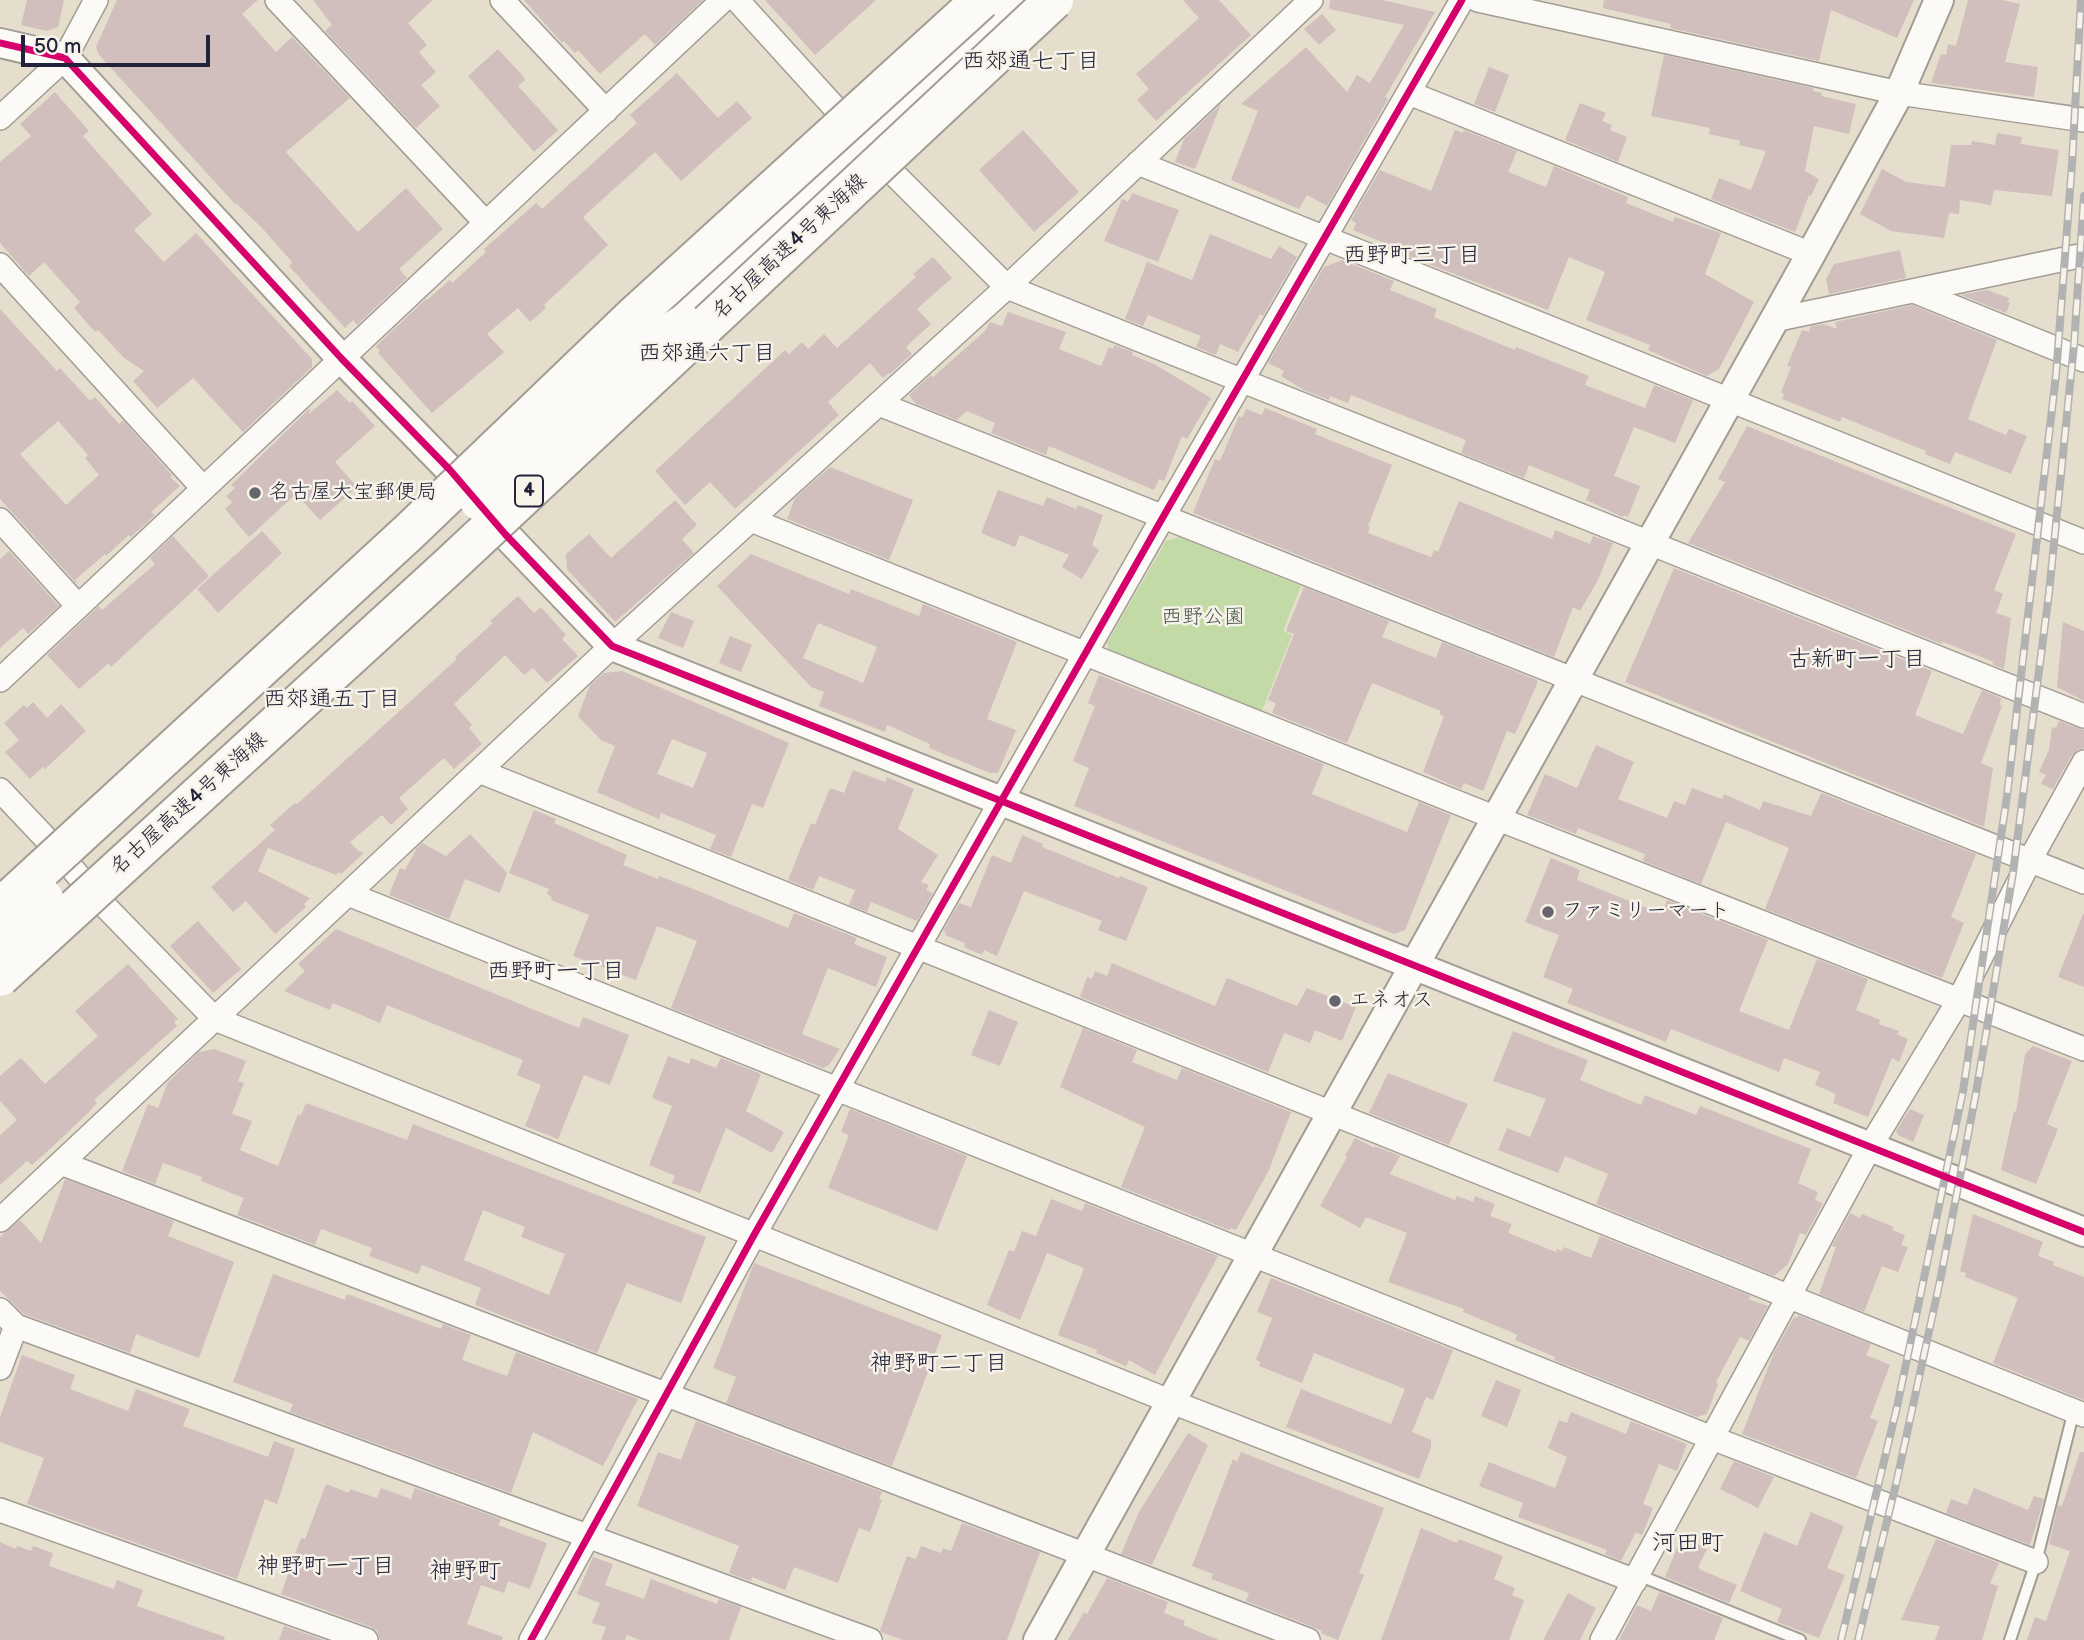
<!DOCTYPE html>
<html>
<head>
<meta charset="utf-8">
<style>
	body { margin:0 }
	#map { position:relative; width:2084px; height:1640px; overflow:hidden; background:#e6decc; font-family:"Balsamiq Sans",sans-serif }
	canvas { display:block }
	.scale { position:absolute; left:21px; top:35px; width:189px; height:32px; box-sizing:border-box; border:4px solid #22223b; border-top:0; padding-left:9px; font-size:21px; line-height:24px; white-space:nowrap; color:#22223b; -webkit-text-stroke:5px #f7f3e8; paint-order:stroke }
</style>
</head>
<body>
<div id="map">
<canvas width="2084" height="1640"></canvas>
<div class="scale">50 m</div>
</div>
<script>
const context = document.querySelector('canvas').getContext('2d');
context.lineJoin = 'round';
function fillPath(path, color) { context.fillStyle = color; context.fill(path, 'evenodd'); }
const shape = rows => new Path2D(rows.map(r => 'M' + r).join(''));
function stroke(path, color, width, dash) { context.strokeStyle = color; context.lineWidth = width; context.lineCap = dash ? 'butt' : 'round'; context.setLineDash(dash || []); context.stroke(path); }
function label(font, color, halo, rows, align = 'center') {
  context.font = font + ' "Balsamiq Sans","Klee One",sans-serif'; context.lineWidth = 5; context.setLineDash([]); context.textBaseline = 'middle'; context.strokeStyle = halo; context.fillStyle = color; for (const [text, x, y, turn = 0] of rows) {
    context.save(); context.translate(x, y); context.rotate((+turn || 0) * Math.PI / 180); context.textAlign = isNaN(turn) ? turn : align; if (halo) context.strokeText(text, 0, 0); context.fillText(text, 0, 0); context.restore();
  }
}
fillPath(shape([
	[1179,537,1301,586,1283,631,1292,635,1261,713,1110,652,1107,643,1166,541]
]), '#c1daa6');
fillPath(shape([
	[27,0,64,0,58,27,47,31,21,25],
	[117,0,258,0,242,14,276,52,292,37,350,98,286,152,358,232,406,188,443,229,399,269,407,278,357,325,353,320,345,328,289,266,292,262,262,228,236,203,235,204,99,55,96,47],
	[313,0,433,0,408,23,427,45,419,52,436,72,421,85,440,106,416,128,325,31,332,25],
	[524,0,703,0,655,45,645,34,600,74,578,50,575,53,564,41,562,43],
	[765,0,876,0,815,55],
	[1183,0,1219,0,1251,35,1156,121,1137,100,1149,89,1136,74,1199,18],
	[1330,0,1382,0,1435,12,1385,97,1388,99,1327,206,1307,195,1299,209,1231,180,1258,111,1241,104,1306,47,1347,92,1357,75,1370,83,1404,25,1329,9],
	[1604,0,1914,0,1897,38,1831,10,1819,61,1670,28,1671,24,1603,8],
	[1968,0,2002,0,2020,4,2005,62,2038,67,2034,97,1931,83,1941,54,1946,55,1948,44,1956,46],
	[1322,14,1336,30,1319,45,1304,29],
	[498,49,523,76,525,80,518,86,558,130,534,152,468,76],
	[1664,55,1813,88,1813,91,1822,93,1821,96,1856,104,1849,134,1814,126,1805,171,1819,179,1811,196,1809,195,1795,232,1711,199,1719,178,1751,190,1766,151,1739,145,1740,141,1709,134,1710,128,1651,116],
	[1489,67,1509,75,1495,112,1474,104],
	[677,73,718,118,737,101,752,118,681,181,655,152,583,217,608,245,544,305,546,308,530,322,518,308,487,334,504,352,432,413,378,353,380,351,376,346,426,299,427,300,450,280,452,283,486,252,484,249,536,203,542,209,637,123,630,115],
	[55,92,89,131,83,136,152,214,134,230,164,262,196,233,312,359,312,367,243,432,193,378,157,408,133,381,144,371,124,358,98,330,95,332,74,308,80,302,44,262,29,276,0,243,0,162,31,136,20,124],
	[1580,103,1606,113,1602,121,1612,125,1610,130,1627,137,1618,162,1565,140],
	[1221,104,1195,169,1175,162,1184,139],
	[1023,130,1079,192,1034,232,979,170],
	[1455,130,1463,133,1464,130,1517,151,1508,172,1546,187,1554,166,1628,197,1626,203,1673,222,1675,217,1721,233,1705,274,1754,302,1719,369,1707,376,1648,350,1650,345,1586,320,1605,272,1569,257,1548,310,1382,246,1387,244,1353,230,1356,223,1351,220,1380,170,1431,191],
	[1997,133,2022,137,2021,144,2059,150,2052,196,1994,190,1991,205,1960,200,1959,214,1949,213,1944,238,1891,231,1860,214,1882,169,1906,182,1945,187,1951,145,1971,145,1972,141,1995,145],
	[1132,193,1179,210,1158,262,1104,241,1122,199,1128,202],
	[1210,234,1271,259,1279,246,1297,257,1263,316,1260,314,1238,352,1220,344,1216,355,1196,347,1201,336,1148,315,1143,326,1125,319,1147,262,1192,280],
	[1900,250,1906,278,1829,294,1826,279,1834,264],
	[933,257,952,278,917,309,931,324,906,347,912,354,890,374,889,373,883,378,870,363,828,402,839,415,735,509,710,482,685,505,655,471,785,350,789,354,802,342,808,349,824,334,837,348,916,277,913,274],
	[1342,260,1394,281,1390,290,1437,309,1434,317,1515,350,1516,347,1589,376,1585,385,1645,408,1654,385,1693,400,1675,443,1634,427,1614,476,1640,486,1628,517,1624,515,1623,517,1586,500,1590,490,1529,465,1524,478,1461,453,1466,440,1351,395,1348,403,1330,396,1329,400,1304,390,1281,376,1284,371,1268,363,1324,267],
	[1987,290,2009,298,2008,302,2010,303,2006,313,1961,295],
	[1912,305,1997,340,1968,419,2006,435,2009,429,2027,436,2011,474,1955,452,1950,464,1925,454,1926,451,1842,417,1840,422,1782,399,1784,394,1781,392,1791,367,1787,366,1802,330,1809,332,1811,326,1824,324,1837,329,1835,322],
	[0,309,57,371,60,368,90,401,95,397,119,424,123,420,172,475,170,477,180,486,151,512,155,515,131,537,129,535,106,556,105,554,75,580,79,586,0,499],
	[58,421,88,455,85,458,99,475,66,505,20,454],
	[1008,312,1066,332,1059,349,1101,366,1109,347,1113,349,1114,345,1133,352,1132,355,1154,364,1211,398,1187,439,1182,436,1164,481,1159,479,1154,490,1049,446,1046,455,991,433,995,423,967,411,957,420,916,404,909,395,931,375,933,377,985,331,990,322,1002,326],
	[337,390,350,403,352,401,375,426,335,462,357,487,320,520,296,494,249,537,225,509,232,502,226,496,235,488,231,485,310,408,309,414],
	[1265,408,1317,429,1315,434,1392,465,1368,526,1370,527,1368,533,1431,557,1434,550,1438,552,1459,501,1552,539,1555,530,1590,544,1593,536,1613,543,1598,580,1580,611,1573,607,1554,657,1193,513,1215,459,1220,461,1239,416,1242,418,1246,409,1262,415],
	[1747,426,2016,534,1994,590,2003,594,1996,613,2011,618,2004,669,1992,664,1994,662,1943,642,1942,644,1688,543,1725,482,1718,479],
	[830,467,913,500,889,560,787,519,795,498],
	[998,490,1043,506,1047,497,1076,509,1078,505,1103,515,1092,545,1099,550,1082,579,1062,567,1069,555,1020,535,1015,547,981,533],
	[675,500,697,525,682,539,694,553,615,622,567,569,566,554,589,534,611,558],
	[262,531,282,553,218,613,197,589],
	[173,536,209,576,111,667,109,663,79,689,47,655,99,606,102,610,155,564,150,558],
	[9,551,59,606,28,634,23,628,0,648,0,559],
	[751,554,849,594,851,589,919,616,923,604,1017,642,987,719,1016,730,998,773,990,773,929,748,930,744,887,725,885,732,819,706,824,692,811,687,717,586],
	[818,623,877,647,863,683,803,658],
	[1674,568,1932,671,1915,715,1963,734,1982,690,2001,698,2000,705,2002,706,1981,763,1993,768,1984,827,1625,682],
	[1304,587,1389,621,1382,637,1436,658,1442,642,1537,680,1537,684,1515,734,1507,731,1483,791,1464,783,1461,789,1423,772,1444,716,1439,714,1441,711,1372,683,1347,743,1272,713,1276,703,1268,700,1294,634,1286,631],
	[518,596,534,613,541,607,566,635,562,639,578,656,547,683,533,668,524,675,505,655,454,704,472,725,469,728,482,744,454,769,444,758,399,798,408,809,391,825,382,815,350,842,358,851,364,853,341,874,339,872,336,875,268,848,258,871,310,898,304,904,306,907,275,934,246,901,233,912,211,887,275,830,270,825,295,803,297,804,457,659,455,657,493,623,490,621],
	[671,612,694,621,683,648,658,638],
	[2063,622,2084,631,2084,701,2057,687],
	[730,636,752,645,741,672,719,663],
	[622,671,789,743,763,808,752,804,731,857,710,849,716,835,661,813,659,819,597,792,615,746,601,740,578,716,590,685,604,673],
	[672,739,707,753,693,788,657,774],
	[1099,675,1324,764,1312,794,1407,832,1419,802,1451,815,1405,930,1394,934,1074,806,1089,768,1073,761,1095,706,1088,703],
	[33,702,47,718,61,704,86,731,45,769,43,767,30,779,5,752,19,740,4,723,24,705,27,708],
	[2059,721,2084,730,2084,748,2077,750,2072,755,2053,789,2041,784,2046,775,2039,772,2049,750,2052,727,2056,728],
	[1596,745,1634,762,1618,799,1667,818,1674,801,1685,805,1692,788,1722,799,1724,794,1760,810,1763,801,1811,816,1821,793,1976,854,1951,917,1964,923,1942,978,1765,909,1789,848,1726,822,1701,884,1643,861,1645,854,1578,828,1576,834,1527,815,1545,774,1577,788],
	[853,770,885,782,887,777,914,789,898,829,938,855,921,882,929,885,926,890,933,893,917,921,871,902,867,912,849,905,855,890,819,876,813,890,788,880,811,823,815,825,830,788,844,793],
	[534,810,556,819,554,823,627,855,623,865,658,879,659,876,696,890,788,928,794,913,857,938,854,944,887,957,876,987,828,968,802,1034,840,1049,829,1065,823,1068,671,1008,697,941,657,926,636,980,573,956,589,915,551,900,552,897,547,894,549,889,509,873],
	[470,834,507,873,500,893,465,879,449,919,389,895,400,868,405,870,417,848,422,843,446,856],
	[1022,835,1043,844,1042,847,1119,878,1120,876,1148,887,1126,941,1098,930,1102,921,1024,891,997,956,984,950,982,955,964,947,965,943,945,935,946,932,943,931,959,903,971,907,992,855,1011,863],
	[1551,858,1580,870,1577,880,1662,914,1667,900,1768,940,1739,1011,1789,1030,1817,959,1868,979,1856,1010,1880,1020,1879,1024,1899,1031,1897,1034,1908,1039,1899,1062,1892,1058,1868,1117,1833,1103,1836,1094,1815,1085,1820,1072,1784,1058,1779,1072,1671,1029,1666,1042,1567,1003,1573,989,1543,977,1559,935,1525,922],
	[2083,914,2084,914,2084,987,2058,977],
	[198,921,241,969,213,993,170,946],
	[336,929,579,1028,583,1017,629,1035,610,1085,584,1075,558,1139,525,1126,541,1085,517,1075,523,1060,387,1005,380,1023,333,1003,330,1010,284,991,305,971,298,964],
	[1112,963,1215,1006,1227,978,1297,1006,1307,988,1356,1007,1342,1041,1315,1030,1310,1043,1284,1033,1268,1072,1080,997,1087,977,1092,979,1095,971,1107,976],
	[128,964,178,1019,174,1022,177,1026,94,1100,97,1103,89,1112,50,1149,32,1165,27,1161,0,1185,0,1135,17,1120,0,1101,0,1076,21,1058,45,1084,98,1036,75,1011],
	[989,1010,1018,1022,1000,1066,971,1055],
	[1083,1028,1137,1050,1132,1062,1177,1080,1182,1068,1291,1112,1269,1170,1236,1230,1230,1228,1229,1230,1121,1187,1145,1127,1060,1087],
	[1513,1031,1588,1060,1580,1080,1641,1105,1645,1095,1696,1115,1700,1106,1811,1149,1798,1183,1818,1192,1815,1200,1823,1203,1806,1235,1800,1233,1788,1264,1774,1276,1596,1204,1608,1174,1565,1156,1558,1173,1498,1150,1507,1128,1530,1137,1546,1099,1493,1081],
	[2033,1046,2072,1061,2047,1124,2058,1129,2036,1184,2001,1170,2014,1111,2016,1112,2025,1054],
	[214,1049,246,1061,238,1081,244,1083,232,1114,252,1121,240,1150,278,1166,298,1114,301,1115,306,1103,407,1140,413,1124,706,1237,681,1303,627,1283,597,1353,475,1305,481,1288,422,1265,418,1274,369,1256,372,1248,321,1229,315,1245,237,1215,244,1198,201,1181,202,1177,163,1163,155,1184,122,1171,148,1104,158,1108,168,1082,199,1052],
	[483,1210,525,1227,521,1237,565,1254,549,1295,464,1260],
	[668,1056,689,1064,691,1058,716,1068,721,1058,761,1074,746,1111,784,1132,772,1153,726,1128,700,1193,672,1183,675,1176,649,1165,672,1106,652,1098],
	[1388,1073,1468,1104,1449,1145,1369,1113],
	[850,1109,967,1156,937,1231,828,1188,849,1135,841,1132],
	[1910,1109,1924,1115,1913,1142,1898,1135,1896,1131],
	[1355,1138,1375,1148,1375,1146,1400,1156,1390,1174,1455,1200,1457,1196,1473,1202,1475,1196,1495,1204,1490,1216,1512,1224,1508,1233,1556,1252,1557,1249,1562,1251,1564,1247,1591,1258,1600,1236,1751,1296,1748,1299,1768,1306,1749,1341,1740,1337,1716,1382,1718,1384,1707,1414,1697,1417,1554,1360,1555,1357,1515,1340,1517,1335,1511,1332,1463,1312,1464,1309,1388,1282,1407,1233,1366,1217,1360,1228,1320,1206,1347,1157,1345,1156],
	[65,1179,174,1221,168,1236,234,1262,199,1358,136,1334,130,1353,24,1314,0,1291,0,1237,20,1220,41,1243],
	[1051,1199,1082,1211,1085,1203,1218,1256,1155,1375,1129,1360,1126,1366,1096,1353,1097,1350,1058,1335,1084,1268,1047,1253,1020,1320,987,1305,1009,1250,1014,1252,1022,1231,1036,1236],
	[1850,1213,1860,1218,1862,1214,1894,1227,1892,1230,1905,1235,1901,1245,1908,1247,1898,1272,1882,1266,1864,1312,1819,1294,1836,1247,1832,1246],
	[1973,1214,2043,1242,2038,1256,2054,1262,2053,1265,2084,1277,2084,1400,1993,1363,2018,1298,1965,1277,1966,1273,1960,1271],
	[754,1263,942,1335,892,1466,726,1403,736,1377,713,1368],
	[273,1274,345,1300,347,1294,441,1329,443,1324,471,1335,462,1360,507,1376,516,1352,638,1399,603,1466,533,1432,511,1493,290,1412,293,1404,233,1382],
	[1271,1278,1453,1350,1433,1400,1426,1397,1412,1432,1431,1440,1431,1448,1419,1479,1286,1427,1301,1389,1391,1424,1405,1389,1314,1353,1302,1383,1259,1366,1260,1362,1256,1360,1272,1318,1257,1312],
	[1798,1315,1871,1344,1866,1355,1890,1365,1870,1418,1878,1421,1856,1478,1742,1434,1774,1352,1794,1317,1797,1318],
	[22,1355,75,1375,70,1389,128,1411,136,1389,190,1409,183,1426,268,1457,274,1441,295,1449,277,1504,265,1499,237,1579,27,1504,44,1458,0,1442,0,1417],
	[1496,1380,1521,1390,1507,1427,1481,1416],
	[1571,1412,1626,1434,1631,1421,1687,1444,1677,1471,1659,1464,1643,1504,1653,1508,1642,1535,1636,1532,1621,1561,1605,1554,1607,1550,1518,1517,1523,1503,1479,1486,1489,1462,1555,1488,1567,1457,1548,1448,1559,1420,1567,1423],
	[696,1421,882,1492,879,1499,882,1500,870,1532,859,1528,838,1583,794,1567,785,1590,752,1577,751,1581,729,1573,739,1546,637,1506,658,1452,681,1460],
	[1188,1433,1208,1445,1152,1565,1121,1554,1138,1514],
	[1241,1452,1384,1508,1359,1573,1364,1575,1338,1640,1321,1633,1322,1631,1313,1627,1246,1601,1249,1593,1211,1579,1213,1574,1192,1566,1233,1459,1237,1462],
	[2080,1452,2084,1452,2084,1640,2027,1640,2035,1617,2046,1621,2070,1551,2049,1544,2058,1505,2062,1506],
	[1734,1461,1774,1477,1758,1508,1720,1489],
	[326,1484,349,1493,350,1489,377,1498,381,1488,411,1499,415,1488,501,1519,498,1525,547,1543,530,1589,508,1581,504,1593,481,1585,467,1624,503,1637,502,1640,380,1640,377,1631,371,1627,281,1594,301,1538,305,1539],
	[1974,1488,2028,1510,2034,1496,2044,1499,2030,1545,1946,1513,1951,1499,1967,1505],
	[1811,1512,1844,1526,1827,1568,1845,1575,1819,1638,1777,1622,1782,1609,1740,1591,1764,1532,1797,1546],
	[962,1523,1040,1552,1007,1640,903,1640,881,1632,880,1630,907,1556,916,1559,921,1546,941,1553,943,1548,951,1551],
	[1421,1528,1457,1543,1459,1539,1503,1556,1494,1579,1515,1588,1512,1595,1524,1600,1509,1640,1381,1640],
	[1682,1536,1707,1549,1698,1567,1701,1570,1737,1585,1729,1603,1665,1577],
	[1936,1539,1999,1563,1990,1583,1998,1586,1982,1640,1935,1640,1940,1626,1901,1620],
	[0,1542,16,1549,17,1546,31,1551,33,1546,53,1553,49,1566,114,1589,117,1580,143,1590,137,1606,225,1637,224,1640,0,1640],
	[593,1557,613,1564,605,1585,644,1599,651,1579,717,1604,719,1599,741,1607,729,1640,640,1640,627,1635,625,1640,601,1640,606,1627,592,1623,600,1603,577,1594],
	[1107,1578,1168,1602,1164,1613,1185,1621,1183,1625,1219,1640,1068,1640,1084,1612,1087,1614],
	[1659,1592,1723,1618,1714,1640,1619,1640,1637,1605,1651,1611],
	[1568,1593,1596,1608,1580,1640,1543,1640],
	[284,1626,324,1640,279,1640]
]), '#d0bfbd');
const service = shape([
	[1638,1575,1800,1640],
	[2010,1640,2036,1562,2074,1410]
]);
const minor = shape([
	[277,0,486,223],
	[502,0,606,111],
	[737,0,836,109],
	[1478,0,1899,93,2084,120],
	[1409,93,1811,254],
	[0,118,65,58,96,0],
	[1138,163,2084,542],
	[895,175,1007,287,2084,716],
	[0,265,203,488],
	[1914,291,2084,360],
	[1774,320,2084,255],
	[879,404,2084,882],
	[0,520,78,606],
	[751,520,1496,818,2084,1049],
	[0,680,723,0],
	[479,771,2084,1415],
	[0,790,53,846,99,900,215,1019,1172,1402,1635,1581],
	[348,894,1712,1438,2036,1562],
	[61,1163,1308,1640],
	[0,1220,612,646,1007,287,1311,0],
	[0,1310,16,1326,870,1640],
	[0,1368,16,1326],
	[0,1510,366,1640],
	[531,1640,754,1235,1163,517,1462,0],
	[1602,1640,1870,1147,1959,1000,2030,860,2084,762]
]);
const tertiary = shape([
	[0,43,65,58,341,358,450,470,505,534,612,646,2084,1232],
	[1038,1640,1811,254,1899,93,1939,0]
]);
const motorway = shape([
	[636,314,674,308,1018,0]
]);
stroke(service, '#a19d95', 14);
stroke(minor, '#a19d95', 26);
stroke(tertiary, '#a19d95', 32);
stroke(motorway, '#a19d95', 42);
stroke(service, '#fbfaf7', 10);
stroke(minor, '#fbfaf7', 23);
stroke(tertiary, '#fbfaf7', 28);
stroke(motorway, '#fbfaf7', 38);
const rail = shape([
	[1841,1640,1897,1407,1963,1091,2007,796,2056,375,2072,164,2081,0],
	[1858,1640,1896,1484,1941,1276,1976,1093,2013,873,2049,593,2074,345,2084,196]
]);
stroke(rail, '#b3b2b2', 8);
stroke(rail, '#f7f3e8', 5, [16]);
const motorwayBridge = shape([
	[479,501,621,363,684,324],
	[0,908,409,532,636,314,981,0],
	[0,939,44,898],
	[0,977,449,566,1054,0]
]);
stroke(motorwayBridge, '#a19d95', 42, []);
stroke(motorwayBridge, '#fbfaf7', 38);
stroke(shape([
	[0,43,65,58,341,358,450,470,505,534,612,646,2084,1232],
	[531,1640,754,1235,1163,517,1462,0]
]), '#d6006c', 7);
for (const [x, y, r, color] of [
	[255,493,7,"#67646e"],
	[1548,912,7,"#67646e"],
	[1335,1001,7,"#67646e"]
]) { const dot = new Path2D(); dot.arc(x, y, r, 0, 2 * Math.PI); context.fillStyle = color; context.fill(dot); stroke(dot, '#f7f3e8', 2.5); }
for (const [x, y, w] of [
	[529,491,28]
]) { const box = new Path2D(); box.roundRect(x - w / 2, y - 15.5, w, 31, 5); context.fillStyle = '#f7f3e8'; context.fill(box); stroke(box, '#22223b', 2); }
label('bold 19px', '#22223b', null, [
	["4",529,491]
]);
label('21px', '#22223b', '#f7f3e8', [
	["名古屋高速4号東海線",790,247,-43],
	["名古屋高速4号東海線",189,804,-42]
]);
label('21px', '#22223b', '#f7f3e8', [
	["名古屋大宝郵便局",269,493],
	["ファミリーマート",1562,912],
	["エネオス",1349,1001]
], 'left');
label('21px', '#495852', '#f7f3e8', [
	["西野公園",1203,618]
]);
label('23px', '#22223b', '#f7f3e8', [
	["西郊通七丁目",1031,62],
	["西野町三丁目",1412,256],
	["西郊通六丁目",707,354],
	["古新町一丁目",1857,660],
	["西郊通五丁目",332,700],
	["西野町一丁目",556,972],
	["神野町二丁目",939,1364],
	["神野町一丁目",326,1567]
]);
label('24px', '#22223b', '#f7f3e8', [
	["河田町",1688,1544],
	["神野町",465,1572]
]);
</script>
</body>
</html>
